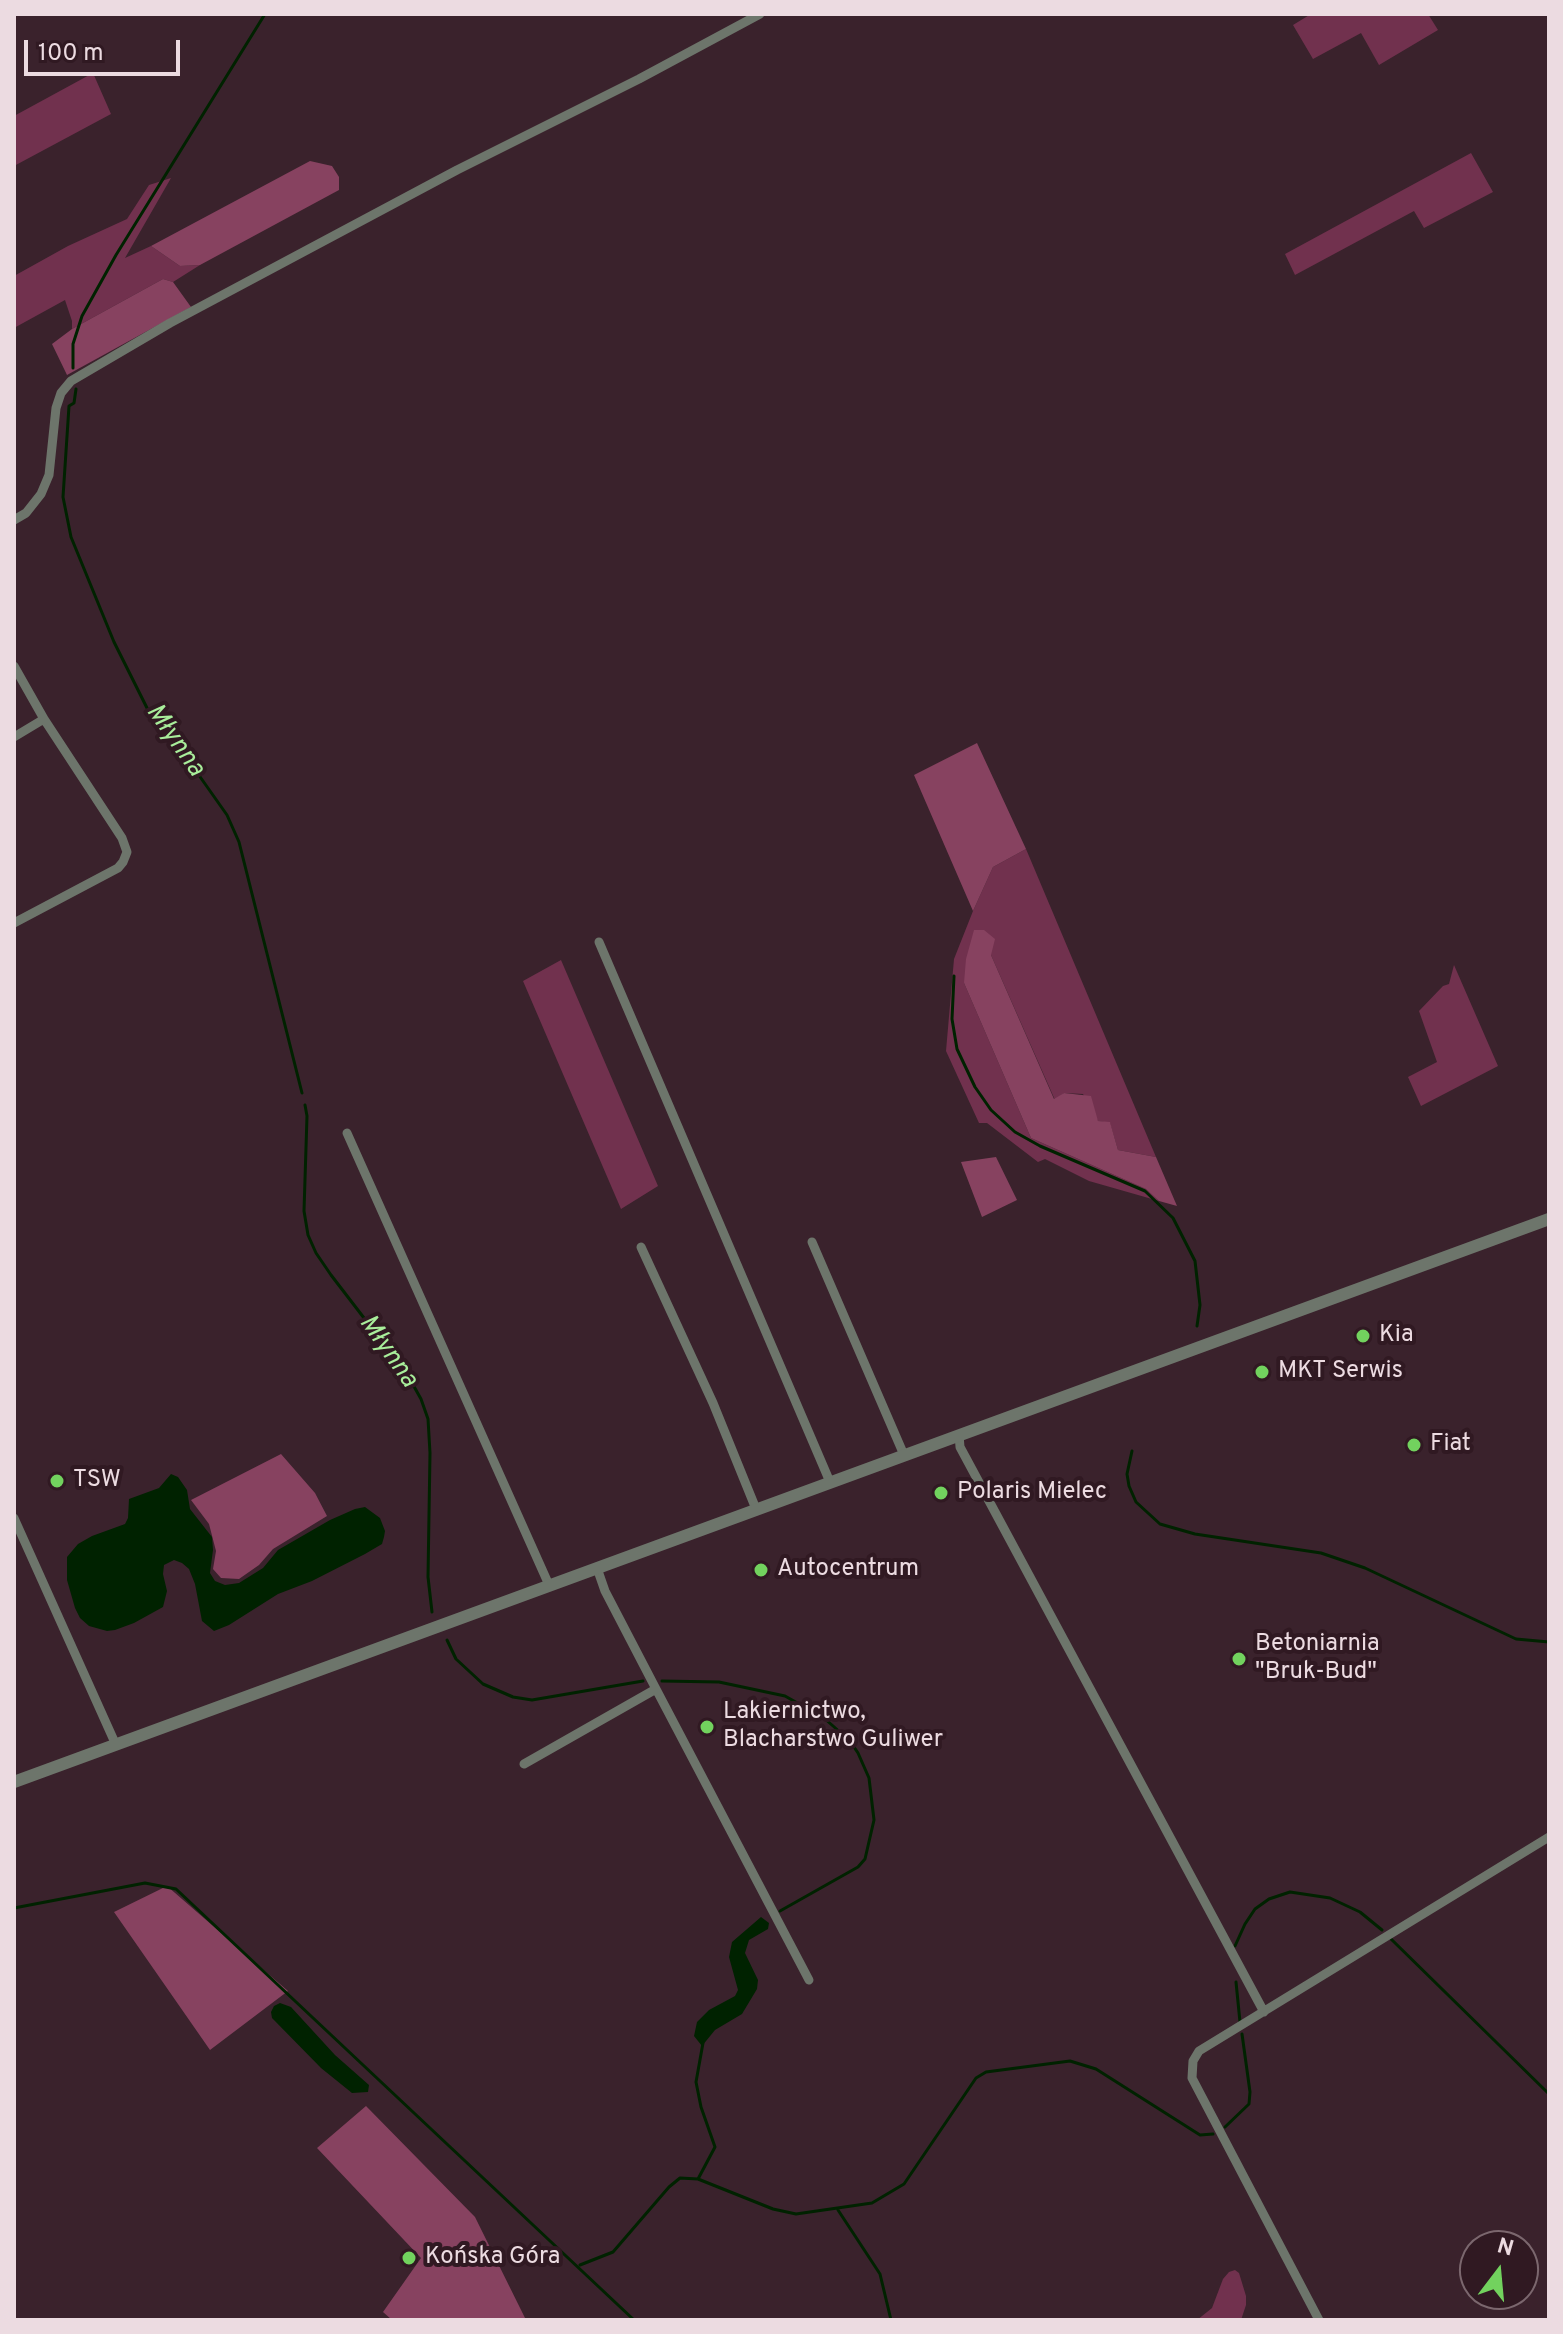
<!DOCTYPE html>
<html>
<head>
<meta charset="utf-8">
<style>
	body { margin:0 }
	#map { position:relative; width:1563px; height:2334px; overflow:hidden; background:#3a222c; font-family:Overpass,sans-serif }
	canvas { display:block }
	.frame { position:absolute; inset:0; border:16px solid #ecdbe1; pointer-events:none }
	.north { position:absolute; left:1459px; top:2230px; width:80px; height:80px; box-sizing:border-box; background:#301922; border:2px solid #7b676e; border-radius:50%; rotate:16deg; font-size:22px; font-weight:700; line-height:32px; text-align:center; color:#ecdbe1 }
	.north::after { content:''; display:block; margin:auto; width:28px; height:36px; background:#72d25e; clip-path:polygon(50% 0,100% 100%,50% 72%,0 100%) }
	.scale { position:absolute; left:24px; top:40px; width:156px; height:36px; box-sizing:border-box; border:4px solid #ecdbe1; border-top:0; padding-left:10px; font-size:24px; line-height:28px; white-space:nowrap; color:#ecdbe1; -webkit-text-stroke:6px #301922; paint-order:stroke }
</style>
</head>
<body>
<div id="map">
<canvas width="1563" height="2334"></canvas>
<div class="frame"></div>
<div class="north">N</div>
<div class="scale">100 m</div>
</div>
<script>
const context = document.querySelector('canvas').getContext('2d');
context.lineJoin = 'round';
function fillPath(path, color) { context.fillStyle = color; context.fill(path, 'evenodd'); }
const shape = rows => new Path2D(rows.map(r => 'M' + r).join(''));
function stroke(path, color, width, dash) { context.strokeStyle = color; context.lineWidth = width; context.lineCap = dash ? 'butt' : 'round'; context.setLineDash(dash || []); context.stroke(path); }
function label(font, color, halo, rows, align = 'center') {
  context.font = font + ' Overpass,sans-serif'; context.lineWidth = 8; context.setLineDash([]); context.textBaseline = 'middle'; context.strokeStyle = halo; context.fillStyle = color; for (const [text, x, y, turn = 0] of rows) {
    context.save(); context.translate(x, y); context.rotate((+turn || 0) * Math.PI / 180); context.textAlign = isNaN(turn) ? turn : align; if (halo) context.strokeText(text, 0, 0); context.fillText(text, 0, 0); context.restore();
  }
}
fillPath(shape([
	[1311,14,1428,14,1438,30,1379,65,1361,33,1313,59,1293,25],
	[93,73,111,114,14,166,14,116],
	[1471,153,1493,192,1424,228,1414,211,1295,275,1285,254],
	[171,178,125,258,151,246,180,266,200,265,173,282,163,279,72,329,72,321,65,300,14,328,14,276,68,246,127,219,149,185],
	[1026,849,1156,1157,1118,1150,1110,1123,1098,1121,1083,1094,1064,1093,1055,1100,991,955,964,983,1031,1138,1146,1189,1159,1201,1089,1181,1045,1159,1038,1162,987,1123,979,1123,946,1051,954,959,973,911,993,867],
	[561,960,658,1186,621,1209,523,981],
	[1454,965,1498,1066,1421,1106,1408,1077,1437,1062,1419,1011,1443,986,1449,984],
	[1235,2270,1239,2273,1246,2296,1246,2305,1241,2320,1197,2320,1212,2308,1223,2279,1229,2272]
]), '#71314e');
fillPath(shape([
	[310,161,332,166,339,177,339,190,200,265,180,266,151,246],
	[163,279,173,282,191,307,67,375,52,344,72,329],
	[977,743,1026,849,993,867,973,911,914,775],
	[974,930,984,930,995,939,991,955,1054,1099,1064,1093,1091,1096,1098,1121,1110,1122,1118,1150,1156,1157,1177,1206,1159,1201,1146,1189,1031,1138,964,983,966,959],
	[996,1157,1017,1200,982,1217,961,1162],
	[281,1454,315,1493,327,1516,273,1549,259,1565,239,1579,221,1578,213,1569,216,1551,209,1524,191,1500],
	[167,1886,288,1991,210,2050,114,1912],
	[366,2106,475,2217,526,2320,392,2320,383,2312,421,2258,317,2148]
]), '#874260');
fillPath(shape([
	[171,1474,178,1477,187,1490,190,1509,212,1537,213,1550,210,1573,215,1581,225,1585,239,1583,263,1568,278,1550,330,1520,355,1509,365,1507,380,1518,385,1531,384,1537,382,1544,365,1554,312,1581,278,1594,229,1625,214,1631,202,1621,195,1584,189,1569,182,1563,174,1560,164,1565,163,1574,167,1591,163,1607,134,1623,115,1630,107,1631,89,1626,80,1618,75,1608,67,1580,67,1557,78,1544,92,1536,125,1524,128,1518,129,1499,159,1488],
	[761,1917,769,1923,768,1929,749,1940,745,1953,758,1980,757,1989,742,2014,715,2030,702,2046,694,2036,697,2022,709,2010,735,1996,738,1990,729,1957,732,1942],
	[280,2003,291,2007,335,2055,369,2085,368,2092,352,2093,321,2068,272,2018,271,2012,274,2006]
]), '#020');
stroke(shape([
	[73,368,73,344,82,316,116,255,265,14],
	[76,389,74,403,69,406,63,497,71,537,114,642,155,724,191,764,227,815,239,842,302,1093],
	[954,976,952,1019,957,1049,975,1087,991,1110,1015,1132,1040,1146,1145,1191,1173,1218,1195,1261,1200,1305,1197,1326],
	[305,1105,307,1116,304,1211,308,1235,316,1253,331,1275,407,1374,421,1399,428,1419,430,1453,428,1577,432,1612],
	[1132,1451,1127,1474,1129,1486,1136,1502,1160,1524,1195,1534,1321,1553,1365,1568,1516,1639,1549,1642],
	[447,1640,456,1659,483,1684,513,1697,532,1700,643,1681],
	[662,1681,719,1682,785,1696,824,1718,850,1741,858,1753,869,1778,874,1820,865,1859,858,1867,780,1911],
	[14,1908,145,1883,176,1889,634,2320],
	[1391,1939,1549,2094],
	[1235,1946,1245,1924,1255,1909,1269,1899,1290,1892,1330,1898,1360,1912,1382,1930],
	[1236,1982,1240,2022],
	[1225,2127,1249,2104,1250,2092,1242,2034],
	[698,2179,715,2147,701,2107,696,2082,703,2043],
	[838,2210,880,2274,891,2320],
	[580,2265,613,2252,669,2187,680,2178,698,2179,773,2209,796,2214,872,2203,904,2184,976,2078,986,2072,1070,2061,1096,2069,1200,2135,1213,2134]
]), '#020', 3);
stroke(shape([
	[14,520,26,513,41,494,49,475,56,408,61,393,71,381,170,323,457,170,639,79,760,14],
	[14,666,44,719,122,838,127,852,123,862,118,868,14,923],
	[14,737,44,719],
	[599,942,830,1482],
	[347,1133,549,1585],
	[812,1242,904,1455],
	[641,1247,713,1403,756,1509],
	[959,1435,960,1447,1264,2012],
	[14,1518,116,1745],
	[597,1568,605,1591,656,1689,809,1980],
	[524,1764,656,1689],
	[1319,2320,1192,2078,1193,2061,1199,2051,1549,1837]
]), '#6d756b', 9);
stroke(shape([
	[14,1782,1549,1219]
]), '#6d756b', 12);
for (const [x, y, r, color] of [
	[1363,1336,8,"#72d25e"],
	[1262,1372,8,"#72d25e"],
	[1414,1445,8,"#72d25e"],
	[57,1481,8,"#72d25e"],
	[941,1493,8,"#72d25e"],
	[761,1570,8,"#72d25e"],
	[1239,1659,8,"#72d25e"],
	[707,1727,8,"#72d25e"],
	[409,2258,8,"#72d25e"]
]) { const dot = new Path2D(); dot.arc(x, y, r, 0, 2 * Math.PI); context.fillStyle = color; context.fill(dot); stroke(dot, '#301922', 3); }
label('24px', '#ecdbe1', '#301922', [
	["Kia",1379,1336],
	["MKT Serwis",1278,1372],
	["Fiat",1430,1445],
	["TSW",73,1481],
	["Polaris Mielec",957,1493],
	["Autocentrum",777,1570],
	["Betoniarnia",1255,1645],
	["\"Bruk-Bud\"",1255,1673],
	["Lakiernictwo,",723,1713],
	["Blacharstwo Guliwer",723,1741],
	["Końska Góra",425,2258]
], 'left');
label('italic 26px', '#a9ee9b', '#301922', [
	["Młynna",174,741,55],
	["Młynna",387,1352,55]
]);
</script>
</body>
</html>
